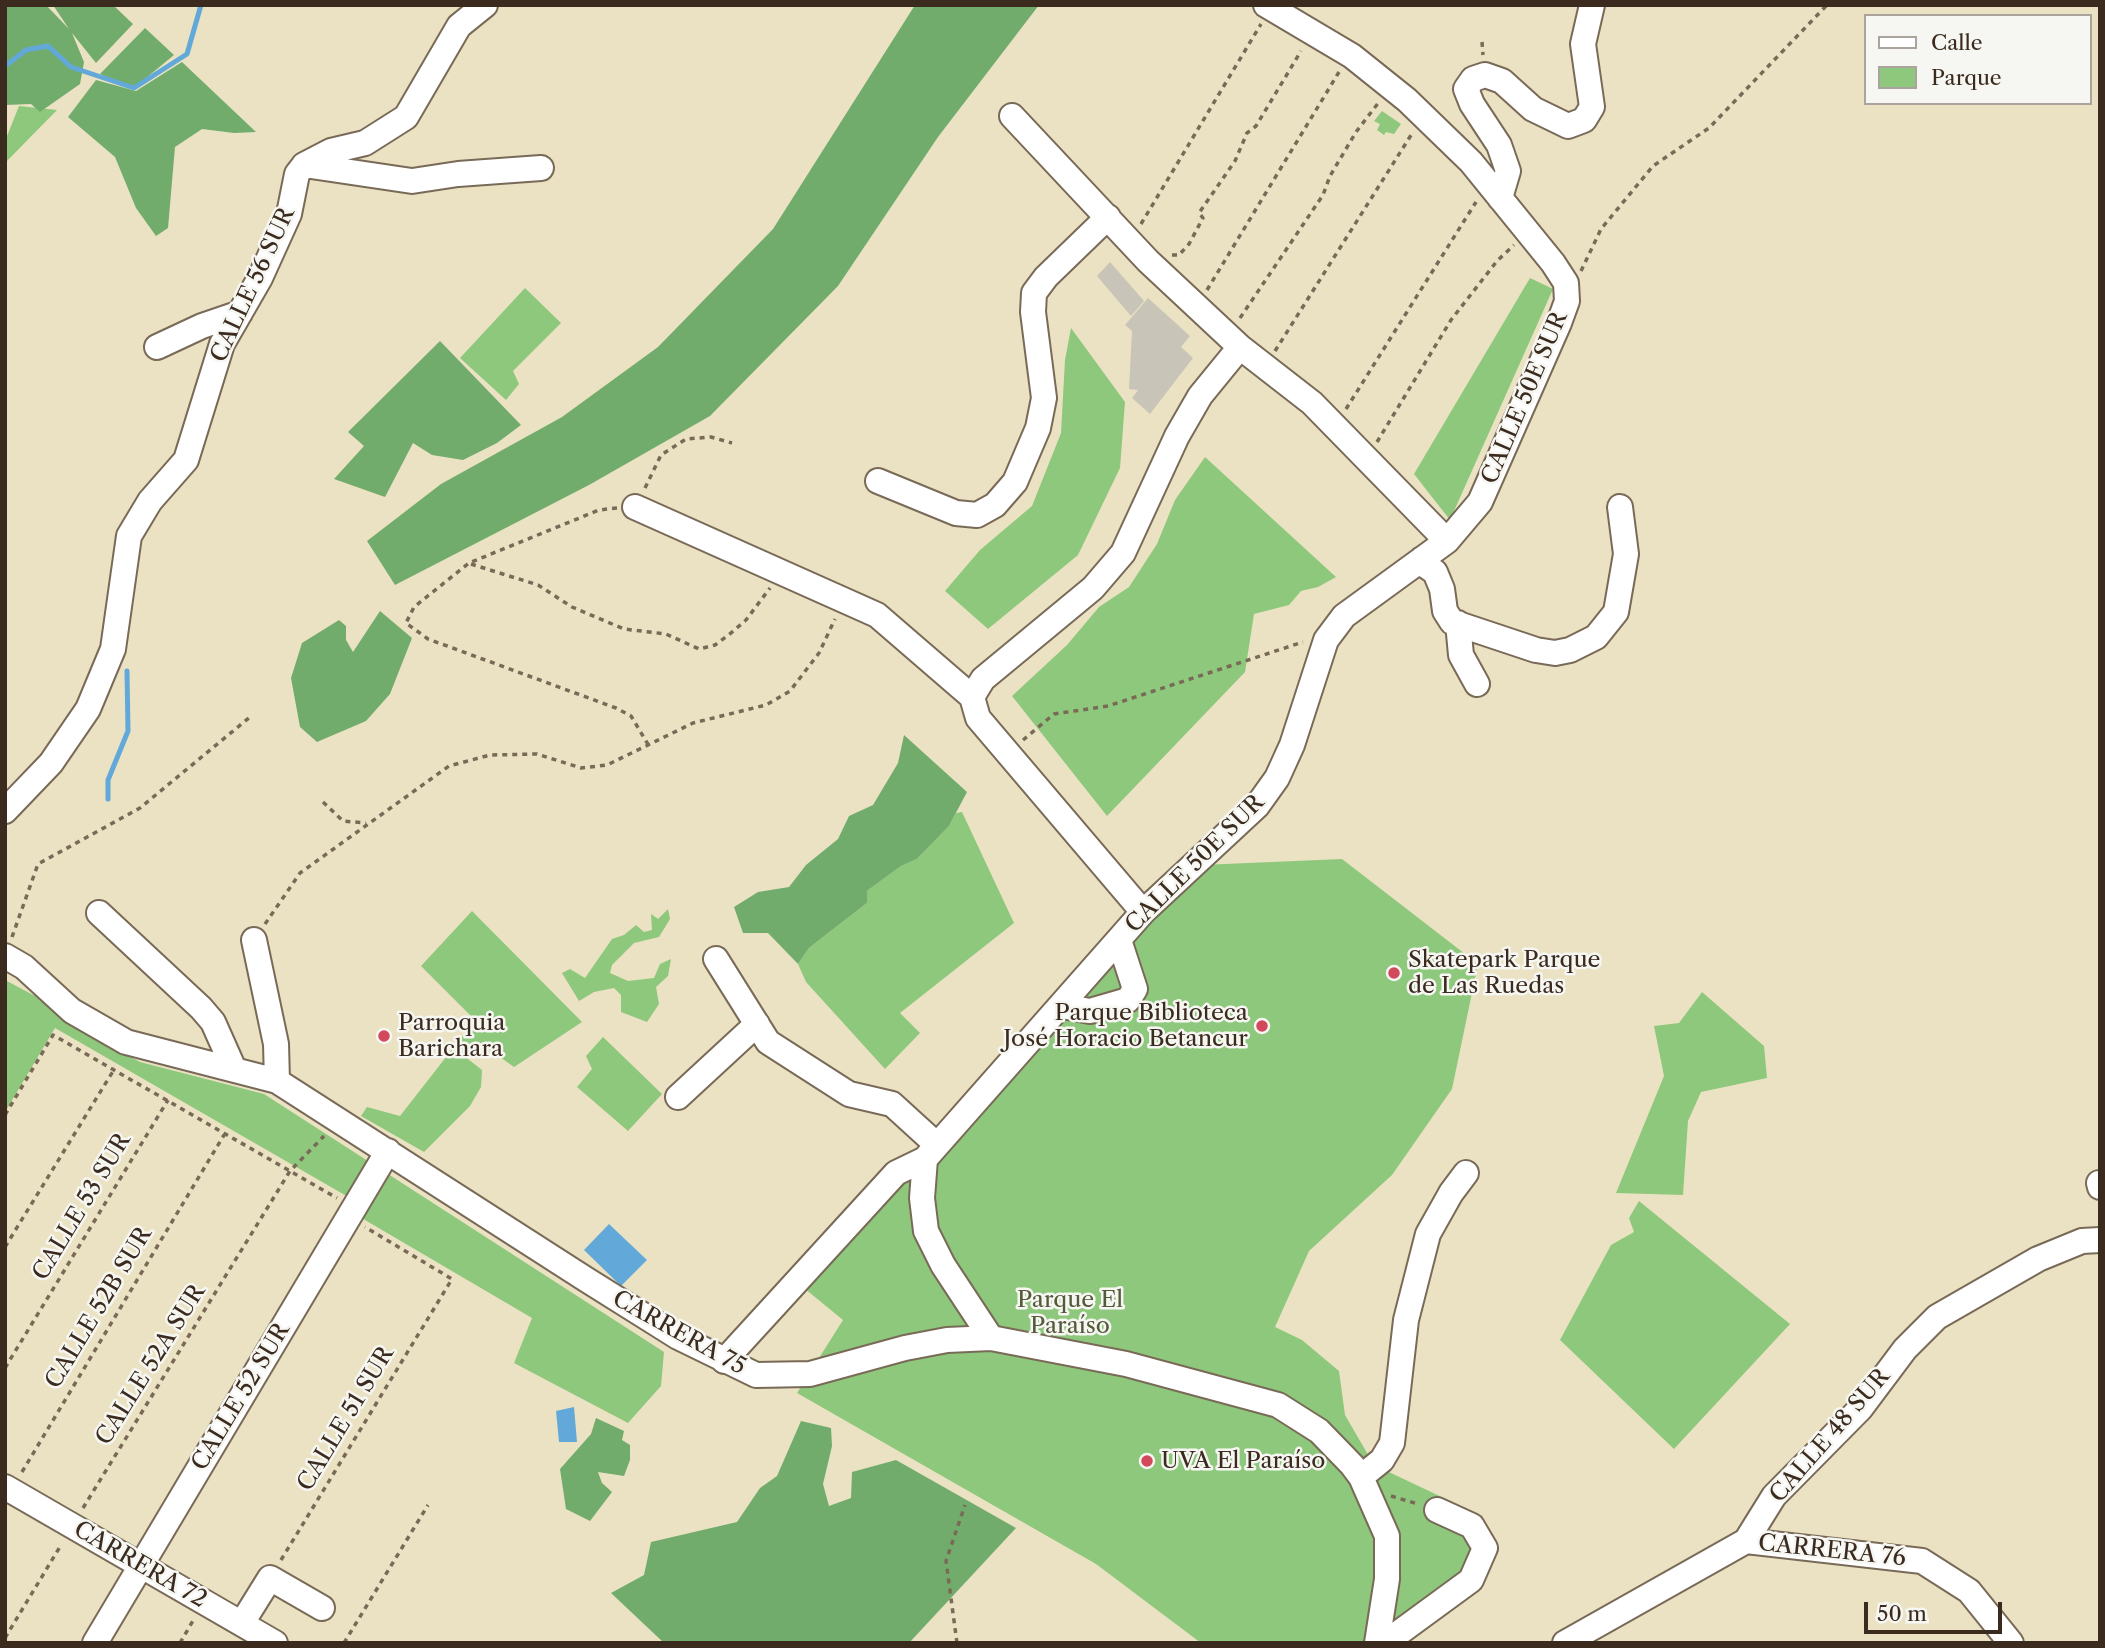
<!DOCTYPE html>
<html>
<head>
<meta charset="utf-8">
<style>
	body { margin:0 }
	#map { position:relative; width:2105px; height:1648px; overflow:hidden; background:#ebe2c3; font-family:"Libre Caslon Text",serif }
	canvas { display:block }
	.frame { position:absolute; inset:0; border:7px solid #3b2a1e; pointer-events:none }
	.legend { position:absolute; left:1864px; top:14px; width:228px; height:91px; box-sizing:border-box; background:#f6f6f2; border:2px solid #aba49d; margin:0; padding:9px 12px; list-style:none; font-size:21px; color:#3b2a1e }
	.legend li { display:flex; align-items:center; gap:14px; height:35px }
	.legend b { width:35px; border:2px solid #aba49d }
	.scale { position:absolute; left:1864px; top:1602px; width:138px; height:32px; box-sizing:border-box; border:4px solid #3b2a1e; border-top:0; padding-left:9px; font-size:21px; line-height:24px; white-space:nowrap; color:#3b2a1e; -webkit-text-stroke:5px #f6f6f2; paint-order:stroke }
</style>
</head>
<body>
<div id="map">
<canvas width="2105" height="1648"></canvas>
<div class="frame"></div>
<ul class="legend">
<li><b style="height:9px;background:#fff"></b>Calle</li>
<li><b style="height:19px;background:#8ec87c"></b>Parque</li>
</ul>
<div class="scale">50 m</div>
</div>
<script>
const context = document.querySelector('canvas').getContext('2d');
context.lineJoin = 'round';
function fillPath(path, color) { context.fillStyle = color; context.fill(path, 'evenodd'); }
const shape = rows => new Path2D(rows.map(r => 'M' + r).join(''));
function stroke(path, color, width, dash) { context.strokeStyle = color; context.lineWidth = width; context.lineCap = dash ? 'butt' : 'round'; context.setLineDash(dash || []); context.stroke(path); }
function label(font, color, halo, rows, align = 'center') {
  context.font = font + ' "Libre Caslon Text",serif'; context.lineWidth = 5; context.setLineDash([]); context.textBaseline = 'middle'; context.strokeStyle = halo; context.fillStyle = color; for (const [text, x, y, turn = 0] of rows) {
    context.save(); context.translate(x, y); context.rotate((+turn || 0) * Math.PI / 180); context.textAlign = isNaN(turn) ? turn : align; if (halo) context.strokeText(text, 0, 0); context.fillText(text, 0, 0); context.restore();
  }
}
fillPath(shape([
	[1110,262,1144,301,1131,316,1097,276],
	[1148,298,1190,336,1181,347,1193,358,1150,414,1132,398,1138,390,1129,389,1132,331,1125,325]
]), '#c8c4b8');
fillPath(shape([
	[19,106,57,110,5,163,5,141],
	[1382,111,1401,124,1394,134,1386,132,1384,135,1377,130,1380,124,1374,121],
	[1530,278,1553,289,1450,520,1414,474],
	[525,288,561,323,513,371,519,384,506,400,460,358],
	[1071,328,1125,402,1120,468,1078,555,988,629,945,591,980,550,1032,506,1061,433,1065,360],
	[1205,457,1336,577,1318,587,1301,591,1289,605,1254,614,1245,672,1107,816,1012,696,1067,645,1099,607,1129,587,1157,544,1175,500],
	[962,812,1014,923,900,1013,920,1033,885,1069,806,982,798,964,809,948,867,903,867,891,901,866,917,859,949,826,956,813],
	[1342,859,1478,964,1452,1089,1392,1175,1309,1251,1275,1327,1302,1340,1339,1371,1345,1415,1374,1465,1482,1516,1479,1562,1413,1627,1406,1643,1201,1643,1096,1564,797,1393,843,1320,804,1288,899,1188,962,1137,1201,865],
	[668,909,670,919,659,937,634,943,612,965,610,973,628,981,654,978,660,964,671,959,668,976,656,987,659,1004,647,1022,621,1012,621,995,614,988,594,992,579,1001,562,973,570,969,585,978,612,939,624,935,636,925,644,932,652,930,651,914,658,919],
	[472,911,582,1022,514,1067,483,1045,468,1046,468,1059,482,1070,481,1087,470,1106,424,1152,361,1116,367,1107,400,1116,475,1020,421,966],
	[5,980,37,997,67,1023,140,1062,264,1094,664,1352,661,1386,628,1423,514,1363,532,1318,365,1220,350,1198,55,1028,5,1112],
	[1702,992,1764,1046,1767,1078,1701,1092,1688,1121,1683,1195,1616,1193,1664,1076,1654,1026,1679,1023],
	[603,1037,662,1094,628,1131,577,1087,592,1069,586,1056],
	[1639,1201,1790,1324,1674,1449,1560,1340,1611,1245,1634,1232,1629,1218]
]), '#8ec87c');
fillPath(shape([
	[5,5,46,5,69,29,53,5,113,5,133,24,96,63,72,33,84,62,80,84,40,112,31,104,5,105],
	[915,5,1039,5,938,137,838,286,710,416,589,485,395,585,367,541,441,484,562,417,658,347,773,229],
	[145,28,174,55,134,88,100,74],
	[182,62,256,132,234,133,202,129,175,147,168,228,156,236,136,208,115,157,68,117,96,80,136,91],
	[440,341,521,425,497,443,463,460,432,455,413,443,385,497,334,479,364,446,348,432],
	[380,611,412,638,390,694,366,721,317,742,300,727,291,678,302,643,339,620,346,626,346,640,353,652],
	[904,735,967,792,949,826,917,859,901,866,867,891,867,903,809,948,798,964,768,933,743,933,734,907,758,892,789,887,806,865,838,839,849,816,873,805,898,763],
	[596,1418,624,1431,622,1440,630,1445,630,1460,624,1476,598,1472,602,1483,612,1492,590,1521,566,1509,560,1469,591,1434],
	[801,1421,831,1428,832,1446,823,1484,829,1506,851,1498,852,1472,896,1460,1016,1528,909,1643,664,1643,611,1593,644,1575,651,1542,737,1522,760,1488,777,1476]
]), '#72ac6c');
fillPath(shape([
	[609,1224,647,1260,621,1286,584,1250],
	[574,1407,577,1442,559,1442,556,1411]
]), '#62a9d9');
stroke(shape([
	[5,66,26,50,48,46,71,67,134,88,187,54,201,5],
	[108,799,108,780,128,731,127,671]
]), '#62a9d9', 5);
const minor = shape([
	[1012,116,1148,261,1240,347,1312,403,1447,541],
	[304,165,412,181,458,174,541,168],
	[1500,198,1508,171,1499,145,1472,104,1466,89,1473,79,1485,75,1502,81,1533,109,1568,126,1584,120,1592,107,1583,44,1592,5],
	[157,347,202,326,240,313],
	[878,481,956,513,977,515,995,505,1015,482,1038,428,1044,398,1033,312,1034,293,1046,277,1108,217],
	[635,507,877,615,972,697],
	[1422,559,1426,566,1435,572,1442,589,1445,611,1452,622,1536,650,1555,653,1570,650,1596,637,1616,612,1626,554,1620,507],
	[1458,623,1461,655,1477,684],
	[5,811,51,763,88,709,113,649,129,536,150,501,186,460,222,344,260,278,289,214,297,174,304,165,331,151,365,143,406,117,459,26,485,5],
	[1143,912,978,718,972,697,983,679,1093,588,1123,553,1177,436,1200,396,1240,347],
	[99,913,201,1008,213,1022,233,1067],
	[254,940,276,1044,277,1081],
	[5,956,24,967,72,1011,126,1042,277,1081,587,1280,678,1337,756,1375,810,1374,905,1348,947,1340,991,1338,1126,1364,1278,1405,1319,1431,1352,1465,1361,1477,1387,1536,1387,1579,1377,1643],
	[716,959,768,1042,849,1094,892,1104,937,1145],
	[1062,1006,1090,1011,1128,1000,1135,989,1119,940],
	[678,1097,757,1024],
	[925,1159,922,1198,926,1231,943,1265,991,1338],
	[2099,1183,2100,1187],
	[724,1361,896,1173,925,1159,1143,912,1257,806,1277,778,1292,745,1326,640,1344,616,1447,541,1480,502,1559,323,1567,301,1566,283,1553,263,1471,162,1407,100,1352,56,1266,5],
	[1361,1477,1382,1460,1392,1443,1406,1320,1428,1234,1451,1193,1466,1173],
	[5,1487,275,1643],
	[1746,1541,1922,1561,1969,1591,2011,1643],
	[242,1623,270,1578,322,1608],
	[95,1643,388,1151],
	[1385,1643,1471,1580,1485,1548,1472,1526,1437,1510],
	[1565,1643,1746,1541,1774,1496,1860,1409,1905,1349,1937,1317,2038,1259,2082,1241,2100,1240]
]);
stroke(minor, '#796a58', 28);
stroke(shape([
	[1482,42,1483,55],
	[1141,224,1261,24],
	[1172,255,1179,255,1189,244,1203,218,1199,213,1235,161,1247,133,1256,126,1301,51],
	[1581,271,1601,229,1653,166,1709,128,1827,5],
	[1207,290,1339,72],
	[1240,318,1323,195,1330,176,1356,132,1379,102],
	[1275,351,1413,132],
	[1346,409,1476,202],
	[1377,442,1451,320,1497,261,1514,245],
	[645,488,661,455,686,439,711,437,732,443],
	[617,508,599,510,469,563,414,607,406,623,428,639,616,708,631,716,649,746],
	[471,564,538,585,572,607,624,629,666,634,699,649,715,645,731,633,746,620,770,588],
	[1023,740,1054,714,1108,706,1303,642],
	[323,802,343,821,366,823],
	[265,924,300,873,449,766,490,755,537,754,581,768,607,765,693,723,766,705,790,691,819,653,835,619],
	[12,937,38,864,140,808,250,717],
	[5,1115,53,1035,337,1198],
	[5,1247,115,1068],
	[5,1368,168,1100],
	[22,1472,224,1135],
	[1391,1496,1418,1504],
	[83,1508,290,1171,324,1136],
	[281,1560,452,1279,365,1227],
	[5,1638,61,1545],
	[180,1643,194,1619],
	[344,1643,428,1505],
	[957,1643,946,1561,965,1505]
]), '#796a58', 3.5, [5, 5]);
stroke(minor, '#fff', 24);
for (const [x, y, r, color] of [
	[1394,973,7,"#d1495b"],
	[1262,1026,7,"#d1495b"],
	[384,1036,7,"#d1495b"],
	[1147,1461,7,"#d1495b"]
]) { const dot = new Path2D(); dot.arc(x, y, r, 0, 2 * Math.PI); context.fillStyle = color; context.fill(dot); stroke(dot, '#f6f6f2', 2.5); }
label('23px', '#3b2a1e', '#f6f6f2', [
	["CALLE 56 SUR",253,285,-65],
	["CALLE 50E SUR",1525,398,-67],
	["CALLE 50E SUR",1195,864,-45],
	["CALLE 53 SUR",82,1207,-59],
	["CALLE 52B SUR",99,1308,-59],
	["CARRERA 75",679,1333,29],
	["CALLE 52A SUR",151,1365,-58],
	["CALLE 52 SUR",241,1397,-59],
	["CALLE 51 SUR",346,1419,-59],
	["CALLE 48 SUR",1830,1436,-49],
	["CARRERA 76",1832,1551,6],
	["CARRERA 72",140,1565,30]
]);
label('23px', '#3b2a1e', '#f6f6f2', [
	["Skatepark Parque",1408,960],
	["de Las Ruedas",1408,986],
	["Parque Biblioteca",1248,1013,"right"],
	["José Horacio Betancur",1248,1039,"right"],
	["Parroquia",398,1023],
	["Barichara",398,1049],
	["UVA El Paraíso",1161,1461]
], 'left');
label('23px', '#54593a', '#f6f6f2', [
	["Parque El",1070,1300],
	["Paraíso",1070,1326]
]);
</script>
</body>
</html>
